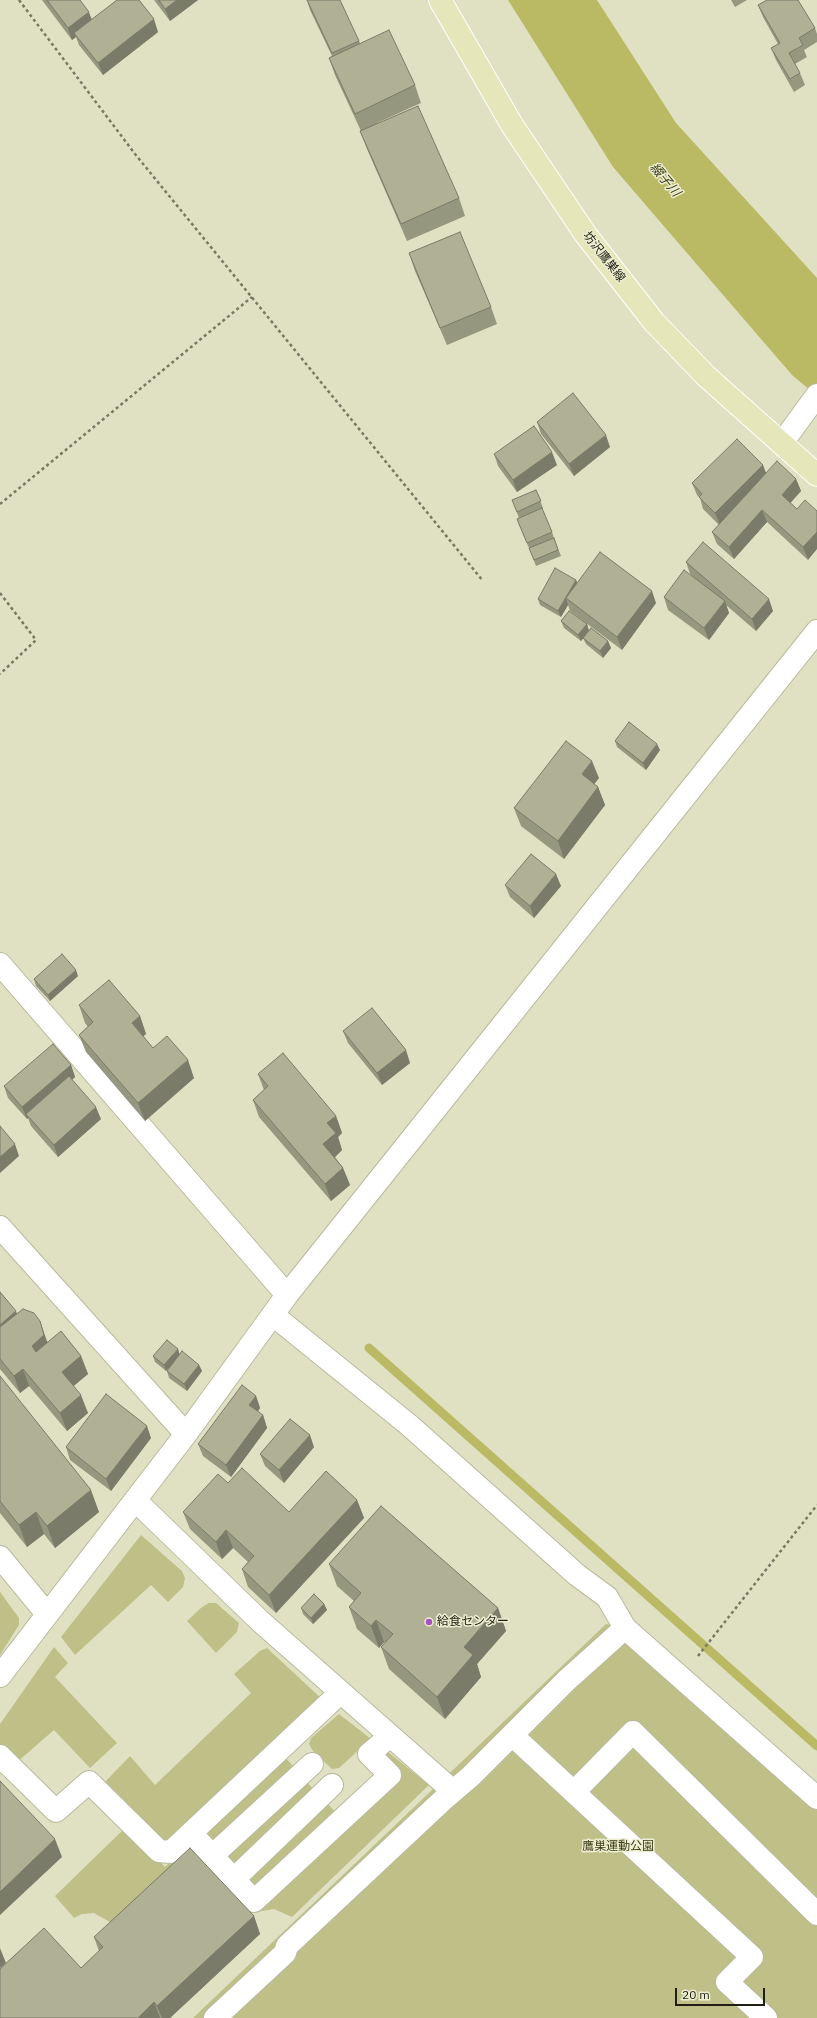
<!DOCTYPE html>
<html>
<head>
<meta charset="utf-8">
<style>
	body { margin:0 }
	#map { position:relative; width:817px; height:2018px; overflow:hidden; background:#e0e1c3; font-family:"IBM Plex Sans",sans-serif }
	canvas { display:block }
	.scale { position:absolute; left:675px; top:1988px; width:90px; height:18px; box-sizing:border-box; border:2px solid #1f1f14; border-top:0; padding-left:5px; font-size:12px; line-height:14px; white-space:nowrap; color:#1f1f14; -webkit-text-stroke:3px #edeed0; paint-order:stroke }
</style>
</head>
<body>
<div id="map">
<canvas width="817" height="2018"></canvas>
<div class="scale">20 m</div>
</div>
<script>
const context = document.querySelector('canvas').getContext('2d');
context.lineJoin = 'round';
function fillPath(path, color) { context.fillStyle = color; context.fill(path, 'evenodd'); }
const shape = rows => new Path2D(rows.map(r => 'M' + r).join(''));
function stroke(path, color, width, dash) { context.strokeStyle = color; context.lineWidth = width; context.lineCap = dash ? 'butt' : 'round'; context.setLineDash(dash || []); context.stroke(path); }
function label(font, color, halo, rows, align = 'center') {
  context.font = font + ' "IBM Plex Sans","Noto Sans JP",sans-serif'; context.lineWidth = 3; context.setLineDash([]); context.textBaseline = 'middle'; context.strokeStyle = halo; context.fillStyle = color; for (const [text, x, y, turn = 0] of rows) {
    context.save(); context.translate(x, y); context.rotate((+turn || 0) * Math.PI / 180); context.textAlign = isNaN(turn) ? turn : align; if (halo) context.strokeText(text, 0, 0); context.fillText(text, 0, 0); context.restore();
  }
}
fillPath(shape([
	[141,1535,182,1571,185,1578,183,1587,168,1602,151,1585,75,1655,61,1637],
	[0,1592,19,1618,19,1625,0,1655],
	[209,1603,216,1603,239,1623,237,1632,216,1653,187,1621,202,1607],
	[606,1624,625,1628,817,1797,817,2018,193,2018],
	[54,1647,68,1663,55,1677,117,1743,90,1768,54,1730,16,1763,0,1747,0,1724],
	[267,1648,323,1700,172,1841,159,1839,105,1782,130,1756,155,1785,251,1693,234,1674,260,1651],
	[339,1714,371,1739,339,1768,332,1769,313,1751,309,1744,311,1738],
	[388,1752,429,1785,292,1917,274,1909,250,1913,397,1774,383,1758],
	[283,1755,295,1768,211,1846,199,1834],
	[304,1779,316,1792,232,1870,220,1857],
	[326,1802,338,1815,255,1893,243,1880],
	[127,1826,165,1867,182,1851,189,1858,115,1925,94,1913,82,1914,74,1918,55,1896]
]), '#bfc088');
fillPath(shape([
	[508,0,597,0,676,123,817,278,817,396,792,375,613,167]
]), '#baba64');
stroke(shape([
	[369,1348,817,1746]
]), '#baba64', 9);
const minor = shape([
	[782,443,817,395],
	[0,964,287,1295],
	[0,1227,186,1434],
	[273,1315,409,1425,577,1575,607,1597,625,1628,817,1798],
	[135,1500,260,1621,453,1791],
	[0,1557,47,1614],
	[0,1676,186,1434,287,1295,817,631],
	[341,1692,191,1833,254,1901,390,1775,369,1754,390,1736],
	[512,1735,752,1957,727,1982,766,2018],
	[0,1756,56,1811,89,1782,159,1851,171,1852,191,1833],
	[574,1792,633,1732,817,1914],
	[212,1856,312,1764],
	[234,1879,332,1785],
	[215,2018,285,1953,287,1946,443,1800,471,1776,567,1680,625,1628]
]);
const major = shape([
	[440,0,512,125,586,235,654,322,706,376,817,475]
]);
stroke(minor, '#b9ba9d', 24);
stroke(major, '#fff', 24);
stroke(shape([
	[19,0,135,154,483,581],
	[0,504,252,297],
	[0,593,36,640,0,674],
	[698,1656,817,1505]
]), '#787864', 2.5, [3, 3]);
stroke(minor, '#fff', 22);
stroke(major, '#e6e6bb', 22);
fillPath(shape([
	[42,0,80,0,92,19,158,32,103,75,79,45,76,37,72,40],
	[154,0,198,0,170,21],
	[307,0,359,41,360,43,415,85,421,103,377,123,459,198,465,216,407,241,367,149,360,131,361,131,335,75,329,58,332,56,310,10],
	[731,0,747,0,735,7],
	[758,5,815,28,817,34,817,42,804,50,807,57,795,64,800,73,805,85,794,92,776,60,771,48,778,44,763,17],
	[409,253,491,307,497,324,447,345,415,271],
	[537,422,610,447,574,476,541,434],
	[494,454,557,465,517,492,498,466],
	[766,473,796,479,801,491,790,503,808,560,767,522,734,559,717,544,712,532,719,525,703,509,700,498,697,495,692,483],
	[536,490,543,508,542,508,552,532,554,538,561,556,536,566,529,548,519,525,517,519,519,518,512,500],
	[686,562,773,611,756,631,726,605,729,613,709,640,668,610,664,597,698,581,690,574],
	[576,580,577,583,656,603,622,650,570,611,568,605,561,617,540,605,538,599],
	[561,621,587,624,589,631,608,641,611,648,603,658,586,644,583,638,588,632,581,641,564,628],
	[615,741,660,750,646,770,617,747],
	[599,778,594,784,598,787,605,805,564,859,521,826,514,808],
	[505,885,561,886,534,918,510,897],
	[78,976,50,1001,36,986,34,979],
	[79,1005,140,1016,146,1034,143,1036,153,1048,194,1078,145,1121,86,1052,79,1035,88,1027,85,1023],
	[343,1031,410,1063,382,1085,348,1043],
	[71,1065,75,1077,72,1080,101,1119,58,1157,31,1126,28,1118,27,1119,8,1098,4,1086],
	[258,1074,336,1116,342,1133,338,1137,342,1150,335,1157,343,1168,350,1185,331,1201,259,1117,253,1100,264,1090],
	[0,1292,17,1314,48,1342,81,1356,88,1374,73,1386,88,1413,67,1431,29,1386,20,1393,0,1369],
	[180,1355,199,1365,202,1371,187,1391,169,1378,167,1371,172,1365,166,1371,155,1362,153,1356],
	[0,1376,99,1512,55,1548,44,1534,27,1547,0,1513],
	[256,1396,260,1408,258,1412,263,1415,267,1428,231,1477,203,1456,198,1444],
	[151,1438,111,1491,70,1460,66,1447],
	[314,1447,284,1483,265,1466,260,1454],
	[228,1483,289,1512,357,1500,364,1518,276,1613,248,1587,242,1569,248,1562,233,1548,222,1559,190,1529,183,1512],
	[329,1564,498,1608,506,1631,477,1664,481,1677,445,1719,389,1669,381,1647,385,1642,384,1642,379,1648,357,1629,349,1607,354,1601,337,1586],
	[324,1604,327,1610,313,1624,303,1614,301,1608],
	[254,1916,260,1934,170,2018,0,2018,81,1968,99,1951,94,1937]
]), '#96977f');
fillPath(shape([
	[177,0,198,0,170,21,165,9],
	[89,12,93,24,74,33,76,37,72,40,68,28],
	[154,19,158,32,103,75,98,63],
	[606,435,610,447,574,476,569,464],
	[552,452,557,465,517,492,513,480],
	[763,465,768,478,720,525,715,513],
	[796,479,801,491,786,508,782,495],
	[762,510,767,522,734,559,729,547],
	[817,532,817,549,808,560,803,547],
	[576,580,579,587,566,598],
	[652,591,656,603,622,650,617,637],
	[566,598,568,605,561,617,558,611],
	[769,599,773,611,756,631,752,619],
	[725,601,729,613,709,640,704,628],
	[587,624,589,631,581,641,578,635],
	[608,641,611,648,603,658,600,651],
	[657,744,660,750,646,770,643,763],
	[592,761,599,778,588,792,582,774],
	[598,787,605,805,564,859,558,841],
	[556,874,561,886,534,918,530,906],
	[76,970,78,976,50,1001,48,995],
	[140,1016,146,1034,138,1041,132,1023],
	[406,1050,410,1063,382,1085,377,1073],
	[188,1060,194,1078,145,1121,138,1103],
	[71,1065,75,1077,29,1117,26,1114,28,1118,27,1119,22,1107],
	[96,1107,101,1119,58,1157,54,1145],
	[336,1116,342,1133,338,1137,342,1150,330,1162,323,1144,327,1123],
	[15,1144,19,1156,0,1173,0,1157],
	[343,1168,350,1185,331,1201,325,1184],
	[16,1311,20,1323,0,1341,0,1325],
	[40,1321,51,1353,38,1363,32,1346],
	[178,1349,180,1355,166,1371,164,1365],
	[81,1356,88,1374,69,1390,62,1372],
	[199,1365,202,1371,187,1391,184,1384],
	[23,1369,29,1386,20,1393,14,1376],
	[81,1395,88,1413,67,1431,60,1413],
	[256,1396,260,1408,253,1417,249,1405],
	[263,1415,267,1428,231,1477,226,1465],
	[147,1426,151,1438,111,1491,106,1479],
	[310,1435,314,1447,284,1483,279,1470],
	[91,1490,99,1512,55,1548,47,1526],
	[357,1500,364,1518,276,1613,269,1595],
	[36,1512,44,1534,27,1547,19,1525],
	[226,1530,233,1548,222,1559,216,1542],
	[324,1604,327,1610,313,1624,311,1618],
	[498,1608,506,1631,477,1664,481,1677,445,1719,437,1697,464,1647],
	[376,1620,384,1642,379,1648,371,1626],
	[55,1839,62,1857,0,1915,0,1892],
	[254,1916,260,1934,170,2018,162,2018,157,2006],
	[0,1948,6,1963,0,1968],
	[154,2002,160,2018,138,2018]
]), '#7a7b68');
const building = shape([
	[47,0,80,0,89,12,68,28,47,0],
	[117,0,139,0,154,19,98,63,74,33,117,0],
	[159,0,177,0,165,9,159,0],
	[307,0,340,0,359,41,332,53,307,0],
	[767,0,798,0,815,28,799,38,803,45,789,53,800,73,790,79,771,48,780,43,758,5,767,0],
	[389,30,415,85,355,114,329,58,389,30],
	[418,106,459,198,401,224,360,131,418,106],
	[460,232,491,307,440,328,409,253,460,232],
	[573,393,606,435,569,464,537,422,573,393],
	[534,426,552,452,513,480,494,454,534,426],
	[737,439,763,465,715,513,699,497,702,494,692,483,737,439],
	[777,461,796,479,782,495,797,509,805,500,817,511,817,532,803,547,762,510,729,547,712,532,777,461],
	[536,490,541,501,517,512,512,500,536,490],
	[542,508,552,532,527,543,517,519,542,508],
	[554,538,558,550,534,560,529,548,554,538],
	[703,542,769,599,752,619,686,562,703,542],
	[600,552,652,591,617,637,566,598,600,552],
	[555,568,576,580,558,611,538,599,555,568],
	[684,570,725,601,704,628,664,597,684,570],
	[569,611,587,624,578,635,561,621,569,611],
	[591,628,608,641,600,651,583,638,591,628],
	[629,722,657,744,643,763,615,741,629,722],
	[566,741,592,761,582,774,598,787,558,841,514,808,566,741],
	[531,854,556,874,530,906,505,885,531,854],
	[62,954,76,970,48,995,34,979,62,954],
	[109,980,140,1016,132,1023,153,1048,167,1036,188,1060,138,1103,79,1035,93,1022,79,1005,109,980],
	[372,1008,406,1050,377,1073,343,1031,372,1008],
	[53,1044,71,1065,22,1107,4,1086,53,1044],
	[283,1053,336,1116,327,1123,336,1133,323,1144,343,1168,325,1184,253,1100,268,1086,258,1074,283,1053],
	[69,1076,96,1107,54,1145,26,1114,69,1076],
	[0,1126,15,1144,0,1157,0,1126],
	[0,1292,16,1311,0,1325,0,1292],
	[23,1309,34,1313,40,1321,44,1335,32,1346,36,1352,61,1331,81,1356,62,1372,81,1395,60,1413,23,1369,14,1376,0,1359,0,1327,23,1309],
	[167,1340,178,1349,164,1365,153,1356,167,1340],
	[182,1351,199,1365,184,1384,167,1371,182,1351],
	[0,1376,91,1490,47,1526,36,1512,19,1525,0,1501,0,1376],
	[242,1385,256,1396,249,1405,263,1415,226,1465,198,1444,242,1385],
	[106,1394,147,1426,106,1479,66,1447,106,1394],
	[290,1419,310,1435,279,1470,260,1454,290,1419],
	[242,1468,289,1512,326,1471,357,1500,269,1595,242,1569,254,1556,226,1530,216,1542,183,1512,218,1474,228,1483,242,1468],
	[381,1506,498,1608,464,1647,473,1655,437,1697,381,1647,393,1634,376,1620,371,1626,349,1607,361,1593,329,1564,381,1506],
	[314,1594,324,1604,311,1618,301,1608,314,1594],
	[0,1781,55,1839,0,1892,0,1781],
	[190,1848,254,1916,157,2006,154,2002,138,2018,0,2018,0,1969,44,1928,81,1968,103,1947,94,1937,190,1848]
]);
fillPath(building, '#afb094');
stroke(building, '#7a7b68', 1);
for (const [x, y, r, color] of [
	[429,1622,4,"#a953c0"]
]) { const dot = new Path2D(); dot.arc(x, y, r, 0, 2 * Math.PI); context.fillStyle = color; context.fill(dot); stroke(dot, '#edeed0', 1.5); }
label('12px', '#1f1f14', '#edeed0', [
	["坊沢鷹巣線",604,257,52]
]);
label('12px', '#1f1f14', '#edeed0', [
	["給食センター",437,1622]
], 'left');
label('12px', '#3d3d18', '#edeed0', [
	["鷹巣運動公園",618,1847]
]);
label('italic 13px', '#3e3e19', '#edeed0', [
	["綴子川",665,180,50]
]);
</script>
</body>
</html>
